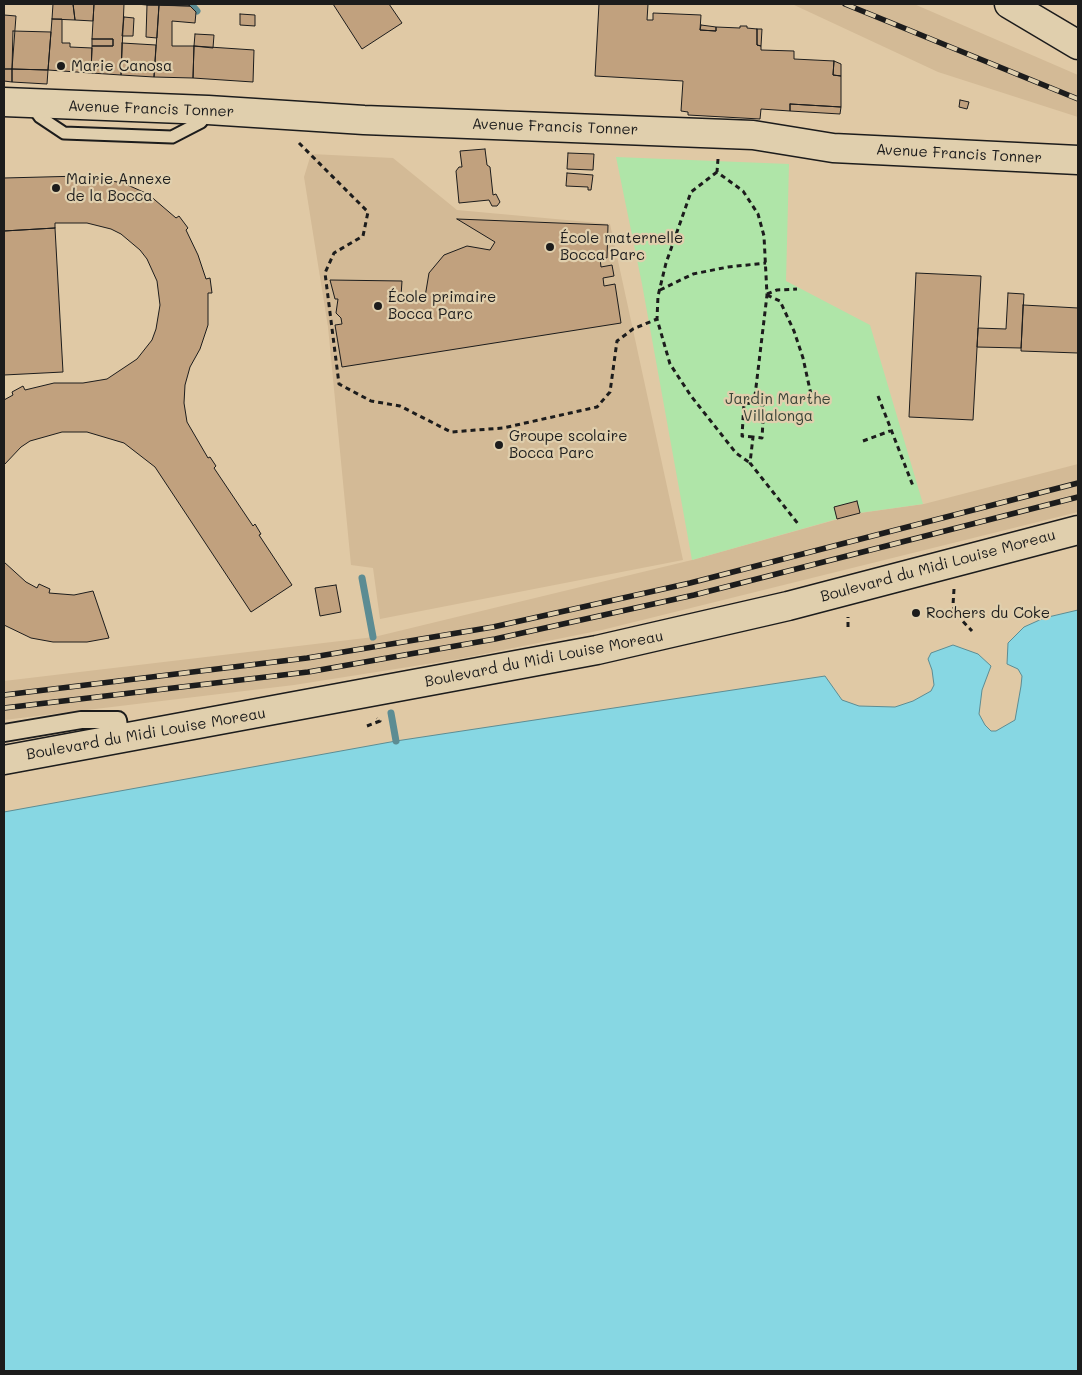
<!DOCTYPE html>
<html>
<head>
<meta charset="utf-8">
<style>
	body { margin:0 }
	#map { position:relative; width:1082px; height:1375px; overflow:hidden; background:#e0c9a5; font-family:Mali,sans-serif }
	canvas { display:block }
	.frame { position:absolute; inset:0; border:5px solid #1c1c1c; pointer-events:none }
</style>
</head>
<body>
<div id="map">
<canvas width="1082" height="1375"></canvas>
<div class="frame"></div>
</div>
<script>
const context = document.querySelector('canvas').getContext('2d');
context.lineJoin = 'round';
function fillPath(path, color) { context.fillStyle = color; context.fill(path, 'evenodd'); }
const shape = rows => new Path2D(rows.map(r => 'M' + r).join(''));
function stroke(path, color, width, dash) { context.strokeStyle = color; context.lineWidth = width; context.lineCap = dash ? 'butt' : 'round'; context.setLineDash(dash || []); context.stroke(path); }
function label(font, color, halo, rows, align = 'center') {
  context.font = font + ' Mali,sans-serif'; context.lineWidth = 4.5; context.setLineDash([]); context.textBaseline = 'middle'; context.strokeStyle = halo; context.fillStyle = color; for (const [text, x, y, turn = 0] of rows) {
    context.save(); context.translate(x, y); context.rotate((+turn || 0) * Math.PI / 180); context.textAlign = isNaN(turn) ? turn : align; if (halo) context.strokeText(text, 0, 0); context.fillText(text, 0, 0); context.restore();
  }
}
fillPath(shape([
	[792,4,914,4,1078,75,1078,117,938,72],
	[311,154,393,158,457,210,610,224,683,560,380,619,373,568,351,565,328,327,304,177],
	[1078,464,1078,512,602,630,459,659,294,685,4,720,4,681,374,637,692,560,860,513,924,504]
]), '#d3ba96');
fillPath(shape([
	[616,157,789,164,786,281,870,325,923,504,859,513,857,501,834,507,837,519,692,560,642,284]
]), '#afe5a8');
const water = shape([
	[1078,610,1078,1371,4,1371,4,812,396,741,825,676,842,700,859,706,895,707,913,701,931,691,934,685,932,670,928,659,931,653,953,645,978,654,991,666,982,690,979,714,985,725,991,731,996,731,1015,720,1021,686,1022,676,1018,669,1007,664,1008,643,1024,627,1044,618,1078,610]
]);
fillPath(water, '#87d7e3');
stroke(water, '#5c8c93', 1);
stroke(shape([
	[191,4,197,11],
	[362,578,373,637],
	[391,713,396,741]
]), '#5c8c93', 7);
const building = shape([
	[53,4,73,4,75,20,52,19,53,4],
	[73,4,94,4,93,21,75,20,73,4],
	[94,4,124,4,121,75,91,73,92,46,113,46,113,39,92,39,94,4],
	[136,4,187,4,190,6,147,5,136,4],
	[333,4,389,4,402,23,362,49,333,4],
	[599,4,648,4,647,20,653,20,653,13,701,15,700,30,716,31,716,27,740,28,740,26,747,26,747,28,757,29,757,45,761,46,761,50,794,51,794,59,834,61,833,75,841,76,841,107,790,104,790,111,761,109,760,119,688,115,688,112,681,111,683,81,595,76,599,4],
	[147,5,159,5,157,38,146,37,147,5],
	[159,5,190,6,196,12,195,23,172,21,172,46,194,46,193,78,154,77,159,5],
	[240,14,255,15,255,26,240,25,240,14],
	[4,15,16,16,12,69,4,69,4,15],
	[124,17,134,18,133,36,122,36,124,17],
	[52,19,62,19,62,43,70,43,70,47,92,48,91,73,48,70,52,19],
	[701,25,716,27,716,31,700,30,701,25],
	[757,29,762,29,761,46,757,45,757,29],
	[13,31,51,32,48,70,12,69,13,31],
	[195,34,214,35,213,48,194,46,195,34],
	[92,39,113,39,113,46,92,46,92,39],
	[122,43,156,45,154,77,121,75,122,43],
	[194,46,254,50,253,82,193,78,194,46],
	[834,61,841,64,841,76,833,75,834,61],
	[4,69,12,69,12,82,4,81,4,69],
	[12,69,48,70,47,84,12,82,12,69],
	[960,100,969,102,967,109,959,107,960,100],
	[790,104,841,107,840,114,790,111,790,104],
	[485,149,487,165,490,167,493,195,496,194,500,202,497,206,492,206,489,200,459,203,456,171,459,167,462,167,460,151,485,149],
	[568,153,594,154,593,170,567,169,568,153],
	[567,173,593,175,591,190,588,190,588,187,566,186,567,173],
	[82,176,123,183,148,194,176,218,179,216,188,228,186,230,198,255,206,279,210,278,212,293,208,293,208,325,200,349,190,367,185,385,184,403,187,422,208,458,210,457,216,466,214,468,253,526,255,524,261,534,259,535,292,585,251,612,155,467,124,443,87,432,62,432,30,441,21,447,4,465,4,400,13,395,12,392,23,386,25,390,54,383,83,383,107,379,137,359,152,340,156,329,160,305,157,281,147,259,140,250,121,234,111,229,87,223,55,223,55,228,4,231,4,178,82,176],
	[457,219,608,225,607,258,600,258,601,267,612,265,614,276,603,278,604,286,615,284,621,323,342,367,335,325,342,324,341,318,336,313,338,299,335,299,330,280,402,281,401,296,425,297,429,273,444,255,467,246,490,250,495,242,457,219],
	[55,228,63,372,4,375,4,231,55,228],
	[916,273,981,276,973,420,909,417,916,273],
	[1008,293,1024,294,1021,348,977,347,978,328,1006,329,1008,293],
	[1023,305,1078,308,1078,353,1021,351,1023,305],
	[857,501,860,513,837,519,834,507,857,501],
	[4,562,26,582,37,588,39,584,50,589,49,593,74,595,93,591,109,638,87,642,53,642,31,638,4,625,4,562],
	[336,585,341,612,320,616,315,588,336,585]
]);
fillPath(building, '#c1a17e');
stroke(building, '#1c1c1c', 1);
const service = shape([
	[32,106,40,117,64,133,172,137,201,122,207,113]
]);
const pedestrian = shape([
	[4,733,81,720,118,720,121,739]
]);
const tertiary = shape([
	[1009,4,1078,45]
]);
const primary = shape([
	[4,102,208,110,364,120,753,135,833,148,1078,160],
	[4,760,597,650,788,606,1078,530]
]);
stroke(service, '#1c1c1c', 15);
stroke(pedestrian, '#1c1c1c', 20);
stroke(tertiary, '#1c1c1c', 31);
stroke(primary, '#1c1c1c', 31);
stroke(shape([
	[299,143,368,212,363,236,334,253,325,273,339,384,371,401,400,406,451,432,503,428,597,407,610,392,617,341,633,329,657,319],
	[718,159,717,172,743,191,758,214,764,236,767,295,754,404,764,405,762,438,753,437,750,463,799,525],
	[717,172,691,192,666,263,658,296,657,319,670,364,691,396,736,453,750,463],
	[660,290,693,274,728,267,766,263],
	[767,294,777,290,797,289],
	[767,295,780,301,794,331,803,358,812,399],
	[878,396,913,486],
	[753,437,742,436,744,403,754,404],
	[863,441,890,431],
	[954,589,953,605,955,613,972,631],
	[848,627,848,617],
	[367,726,380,721,377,718]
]), '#1c1c1c', 3, [5, 4]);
stroke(service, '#e0cfad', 11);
stroke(pedestrian, '#e0cfad', 16);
stroke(tertiary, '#e0cfad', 28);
stroke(primary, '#e0cfad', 28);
const rail = shape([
	[845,4,1078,99],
	[4,695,307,658,493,627,690,583,1078,483],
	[4,708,308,672,495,639,694,595,1078,497]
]);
stroke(rail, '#1c1c1c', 5.5);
stroke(rail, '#e0cfad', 4, [11]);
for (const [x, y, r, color] of [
	[61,66,5,"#1c1c1c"],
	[56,188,5,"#1c1c1c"],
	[550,247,5,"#1c1c1c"],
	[378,306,5,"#1c1c1c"],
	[499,445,5,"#1c1c1c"],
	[916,613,5,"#1c1c1c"]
]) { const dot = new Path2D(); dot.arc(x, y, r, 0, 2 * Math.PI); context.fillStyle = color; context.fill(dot); stroke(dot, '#e0cfad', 2); }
label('15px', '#1c1c1c', '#e0cfad', [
	["Marie Canosa",71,66],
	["Mairie Annexe",66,179],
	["de la Bocca",66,196],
	["École maternelle",560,238],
	["Bocca Parc",560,255],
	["École primaire",388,297],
	["Bocca Parc",388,314],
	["Groupe scolaire",509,436],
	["Bocca Parc",509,453],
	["Rochers du Coke",926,613]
], 'left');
label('15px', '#1c1c1c', '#e0cfad', [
	["Avenue Francis Tonner",151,109,2],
	["Avenue Francis Tonner",555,127,2],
	["Avenue Francis Tonner",959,154,3],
	["Boulevard du Midi Louise Moreau",938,566,-15],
	["Boulevard du Midi Louise Moreau",544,659,-11],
	["Boulevard du Midi Louise Moreau",146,734,-10]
]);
label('15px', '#394438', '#e0cfad', [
	["Jardin Marthe",778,399],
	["Villalonga",778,416]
]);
</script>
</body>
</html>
